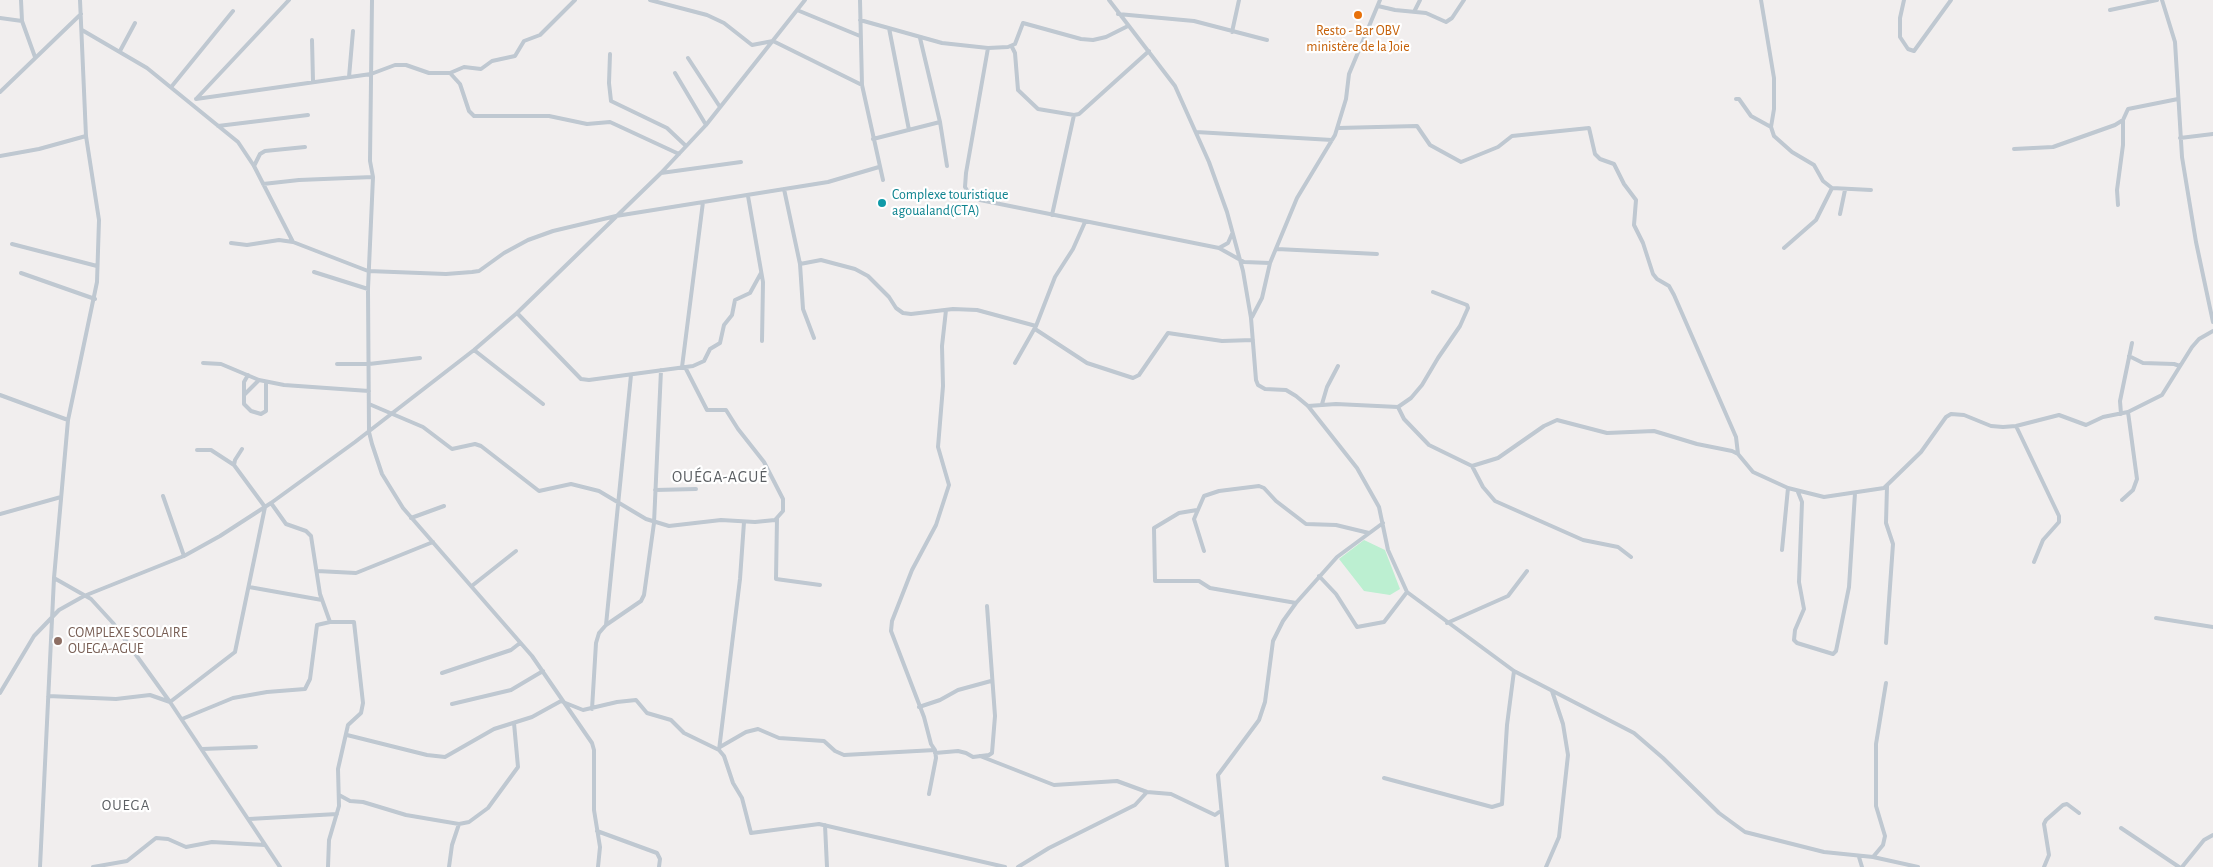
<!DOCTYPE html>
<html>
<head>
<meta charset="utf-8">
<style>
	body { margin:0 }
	canvas { display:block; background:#f1eeee }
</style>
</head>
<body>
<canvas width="2213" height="867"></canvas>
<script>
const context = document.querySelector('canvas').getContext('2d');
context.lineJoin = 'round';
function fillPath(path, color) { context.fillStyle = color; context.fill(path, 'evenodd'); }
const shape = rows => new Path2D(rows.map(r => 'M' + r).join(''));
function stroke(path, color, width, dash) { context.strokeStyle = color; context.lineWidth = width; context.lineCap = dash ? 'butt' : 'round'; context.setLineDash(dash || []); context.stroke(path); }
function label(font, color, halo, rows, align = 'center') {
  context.font = font + ' "Alegreya Sans",sans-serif'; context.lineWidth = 4.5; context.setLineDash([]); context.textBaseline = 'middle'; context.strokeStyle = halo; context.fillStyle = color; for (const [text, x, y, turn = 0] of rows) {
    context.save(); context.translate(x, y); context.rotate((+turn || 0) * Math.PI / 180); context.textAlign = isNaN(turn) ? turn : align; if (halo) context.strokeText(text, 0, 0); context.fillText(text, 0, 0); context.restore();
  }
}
fillPath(shape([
	[1364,540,1385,550,1400,589,1390,595,1364,591,1339,559]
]), '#bcefd1');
stroke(shape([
	[21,0,22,21,35,57],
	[372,0,370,161,373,177,368,289,369,432,372,444,382,474,403,508,532,656,592,743,594,750,594,810,600,847,598,867],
	[650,0,707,15,724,23,752,45,773,41,862,85],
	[860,0,862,85,883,180],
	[1109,0,1175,86,1209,162,1227,212,1243,271,1251,318,1256,380,1258,385,1265,389,1286,390,1296,396,1308,406,1357,468,1379,507,1388,550,1407,592,1514,671,1634,733,1663,758,1719,813,1745,832,1824,852,1873,857,1918,867],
	[1761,0,1774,78,1774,109,1771,127,1774,136,1792,152,1814,165,1823,181,1832,188,1871,190],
	[1904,0,1900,18,1900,37,1908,49,1914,51,1951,0],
	[2162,0,2175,42,2182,157,2196,242,2213,322],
	[1378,6,1395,10,1426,13,1446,22,1452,18,1464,0],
	[797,10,860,36],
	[2110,10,2157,0],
	[1414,12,1420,0],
	[1118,14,1194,21,1267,40],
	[0,18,22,21],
	[860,20,942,43,988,48,1008,47,1015,44,1023,23,1081,39,1093,40,1106,37,1128,26],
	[889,28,909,130],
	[82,30,147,68,238,142,254,166,293,242,368,271,446,274,472,272,479,271,504,253,528,240,553,231,616,216,828,182,879,167],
	[1232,32,1239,0],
	[920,38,940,122,947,166],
	[312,40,313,81],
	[1012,47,1015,53,1018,90,1038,109,1074,115,1079,114,1149,51],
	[988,48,966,173,965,187,970,195,980,200,1219,248,1244,262,1270,263],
	[120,51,135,23],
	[610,54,609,83,611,101,667,128,686,146],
	[688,58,720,107],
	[450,73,460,84,469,111,474,116,549,116,587,124,610,122,679,154],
	[675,73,706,125],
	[349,77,353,31],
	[172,86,233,11],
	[0,92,81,14],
	[197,98,289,0],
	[196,99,371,74,395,65,406,65,429,73,450,73,464,67,481,69,492,61,515,56,524,41,540,35,575,0],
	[1736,99,1739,99,1751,116,1771,127],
	[218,126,308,115],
	[1338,128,1417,126,1430,145,1461,162,1498,147,1512,136,1589,128,1595,154,1600,159,1614,164,1624,184,1636,200,1634,225,1643,243,1653,274,1657,279,1669,286,1674,295,1736,437,1738,454],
	[1196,132,1332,140],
	[2180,138,2213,134],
	[873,139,940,122],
	[2014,149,2053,147,2115,125,2123,120,2128,109,2178,99],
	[0,156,39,149,86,136],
	[254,166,260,154,265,151,305,147],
	[661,173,741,162],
	[263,184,299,180,373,177],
	[784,189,800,264,803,309,814,338],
	[748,196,763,282,762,341],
	[2118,205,2117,190,2123,145,2123,120],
	[1840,214,1845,190],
	[1052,215,1074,115],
	[231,243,247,245,279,240,293,242],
	[12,244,97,266],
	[1219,248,1228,243,1232,234],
	[1784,248,1816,220,1832,188],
	[1277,249,1377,254],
	[800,264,821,260,855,269,868,276,889,297,896,308,903,313,911,314,953,309,977,310,1036,326],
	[314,272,368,289],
	[21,273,95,299],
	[517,313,581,379,589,380,693,366,704,361,710,349,720,343,724,325,732,315,735,300,750,293,761,273],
	[1252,317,1262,298,1270,263,1297,198,1335,135,1346,99,1349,74,1380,0],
	[1035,329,1087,363,1133,378,1139,375,1168,333,1222,341,1253,340],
	[474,350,543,404],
	[2129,356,2143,363,2174,364,2180,366],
	[203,363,221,364,259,380,284,385,369,391],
	[1015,363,1036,326,1055,277,1073,249,1085,222],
	[337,364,369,364,420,358],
	[682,367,703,202],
	[248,375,244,382,244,404,251,411,261,414,266,411,266,382],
	[245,394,259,380],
	[0,395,68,420],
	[369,404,423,427,452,449,475,444,481,446,539,491,571,484,599,491,646,519,669,526,721,520,755,522,775,520,783,511,783,499,764,462,738,429,726,410,707,410,685,367],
	[1322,404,1327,387,1338,366],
	[1308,406,1336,404,1398,407,1404,419,1429,445,1472,466,1498,458,1544,426,1557,420,1607,433,1654,431,1697,444,1732,451,1738,454,1753,472,1788,488,1824,497,1884,488,1921,452,1946,417,1951,414,1964,415,1991,426,2003,427,2016,426,2059,415,2086,425,2103,417,2128,412,2162,395,2192,347,2199,339,2213,331],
	[1398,407,1411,398,1422,385,1438,358,1460,326,1468,308,1467,305,1433,292],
	[2121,414,2120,401,2132,343],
	[2016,426,2059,516,2059,522,2043,540,2034,562],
	[234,465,235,460,242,449],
	[1472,466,1483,487,1495,501,1583,540,1618,547,1631,557],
	[655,490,696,489],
	[1798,492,1802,502,1799,582,1804,609,1795,630,1794,640,1797,643,1833,654,1836,651,1849,587,1855,493],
	[163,496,184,556],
	[2122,500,2133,490,2137,479,2128,412],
	[271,503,286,524,306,531,311,536,320,594,330,622],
	[1197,510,1179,513,1154,528,1155,581,1199,581,1210,588,1296,603],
	[0,514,61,497],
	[411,518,444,506],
	[777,518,776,579,820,585],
	[1782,550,1788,488],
	[1204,551,1194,519,1204,496,1219,491,1259,486,1264,488,1276,501,1306,524,1336,525,1369,533],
	[317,571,356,573,433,542],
	[1319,576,1336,594,1357,627,1384,622,1407,592],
	[54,578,91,599,113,623,170,702,280,867],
	[473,585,516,551],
	[249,587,322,600],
	[2156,618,2213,627],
	[1447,623,1508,596,1527,571],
	[606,625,631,375],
	[1886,643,1893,544,1886,523,1887,486],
	[442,673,511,650,520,643],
	[0,693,34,636,59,610,84,596,184,556,220,536,271,503,355,442,474,350,517,313,661,173,706,125,805,0],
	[48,696,116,699,150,695,170,702,235,652,265,507,234,465,211,450,197,450],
	[563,702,583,710,617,702,636,700,647,713,671,720,684,733,719,750,724,756,733,783,742,798,751,833,819,824,1005,867],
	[452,704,511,690,543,671],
	[919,707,940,700,958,690,991,681],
	[592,709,596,643,599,633,606,625,641,601,644,595,654,523,661,370],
	[182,719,233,698,267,692,305,689,310,679,317,625,330,622,354,622,363,703,361,713,348,725,338,769,339,806,329,840,328,867],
	[347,735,427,755,445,757,494,729,532,717,561,701],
	[720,747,746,732,758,729,779,738,824,741,835,751,844,755,935,750],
	[202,749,256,747],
	[719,750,740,579,744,522],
	[935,753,958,751,966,753,973,757,989,755,992,753,995,716,987,606],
	[980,756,1054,785,1117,781,1147,792,1171,794,1215,815,1219,812],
	[1384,778,1492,807,1502,804,1507,725,1514,671],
	[929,794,936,758,935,750,931,744,924,717,891,631,892,621,912,570,936,525,949,485,938,447,943,386,942,346,946,310],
	[339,795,350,801,363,802,406,815,459,824,469,822,488,808,518,767,514,723],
	[249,819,337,814],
	[825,825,827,867],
	[2121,828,2179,867],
	[597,831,657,853,660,859,659,867],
	[1859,857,1862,867],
	[1873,857,1883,845,1885,836,1876,806,1876,744,1886,683],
	[40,867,54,578,68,420,97,282,99,220,86,136,80,0],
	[93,867,127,861,156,838,168,839,186,847,212,842,265,845],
	[449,867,452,845,459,824],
	[1018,867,1049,848,1135,805,1147,792],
	[1227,867,1218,775,1259,720,1265,702,1273,641,1283,621,1296,603,1337,557,1383,523],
	[1546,867,1559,837,1568,755,1563,724,1552,691],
	[2044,867,2049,855,2044,824,2046,820,2063,805,2067,804,2079,813],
	[2182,867,2204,840,2213,835]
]), '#bfc8d1', 4);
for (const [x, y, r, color] of [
	[1358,15,5,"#e8710a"],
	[882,203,5,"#0f9aa8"],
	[58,641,5,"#8d6e63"]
]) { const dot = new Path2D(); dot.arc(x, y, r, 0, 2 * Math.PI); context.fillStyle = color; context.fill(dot); stroke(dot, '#fff', 2); }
label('14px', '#c56008', '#fff', [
	["Resto - Bar OBV",1358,31],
	["ministère de la Joie",1358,47]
]);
label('14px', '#0d838f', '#fff', [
	["Complexe touristique",892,195],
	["agoualand(CTA)",892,211]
], 'left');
label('14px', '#785e54', '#fff', [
	["COMPLEXE SCOLAIRE",68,633],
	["OUEGA-AGUE",68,649]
], 'left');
context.letterSpacing = '1px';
label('15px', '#5b5f63', '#fff', [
	["OUEGA",126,805]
]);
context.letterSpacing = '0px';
context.letterSpacing = '1px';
label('16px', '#5b5f63', '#fff', [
	["OUÉGA-AGUÉ",720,477]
]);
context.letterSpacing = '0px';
</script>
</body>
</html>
